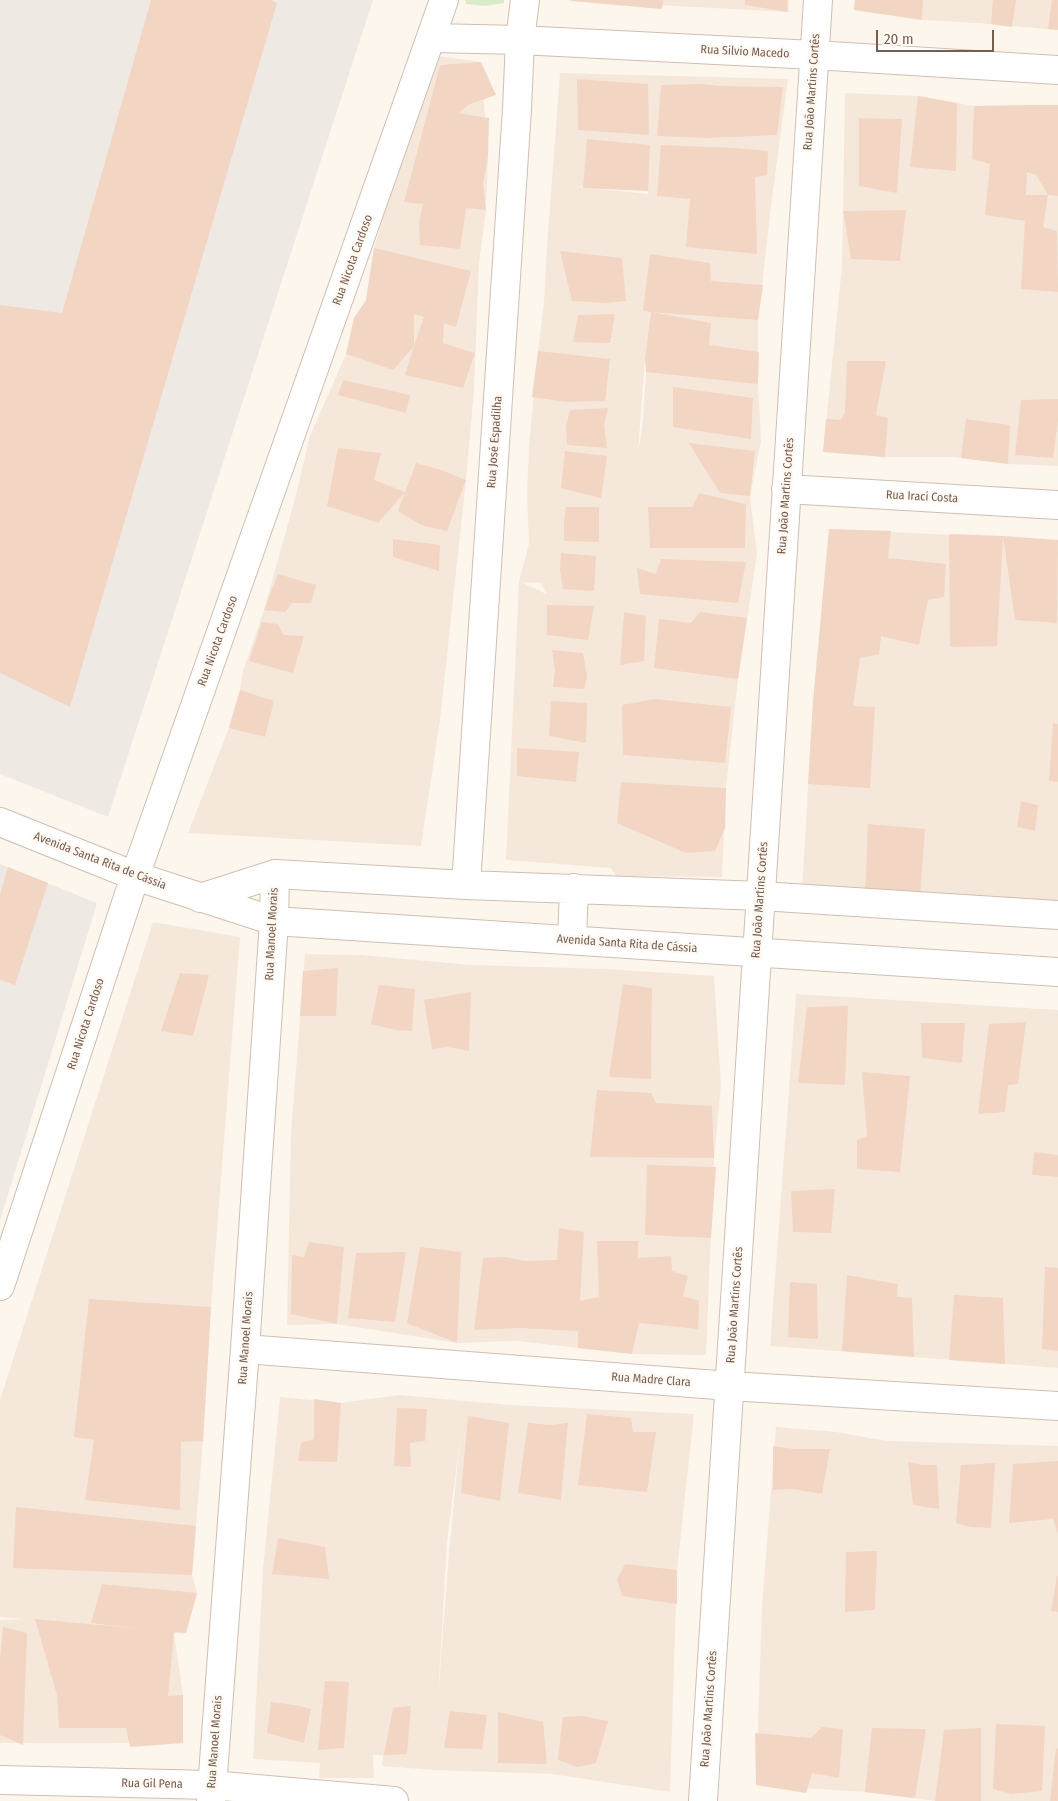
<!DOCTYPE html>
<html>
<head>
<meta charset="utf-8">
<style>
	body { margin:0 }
	#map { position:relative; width:1058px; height:1801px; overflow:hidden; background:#fdf6ec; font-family:"Fira Sans Condensed",sans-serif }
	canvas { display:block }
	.scale { position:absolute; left:876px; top:30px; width:118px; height:22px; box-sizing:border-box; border:2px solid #7a5c4d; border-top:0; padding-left:6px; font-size:15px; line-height:18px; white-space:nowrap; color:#7a5c4d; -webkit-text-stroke:4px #fffaf3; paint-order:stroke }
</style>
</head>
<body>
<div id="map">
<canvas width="1058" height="1801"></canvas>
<div class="scale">20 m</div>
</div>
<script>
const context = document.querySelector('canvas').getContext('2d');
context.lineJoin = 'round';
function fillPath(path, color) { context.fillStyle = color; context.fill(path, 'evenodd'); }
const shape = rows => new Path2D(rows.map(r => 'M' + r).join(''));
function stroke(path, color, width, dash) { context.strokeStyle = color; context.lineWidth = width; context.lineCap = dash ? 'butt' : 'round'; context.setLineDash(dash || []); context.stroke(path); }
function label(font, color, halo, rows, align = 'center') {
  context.font = font + ' "Fira Sans Condensed",sans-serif'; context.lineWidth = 5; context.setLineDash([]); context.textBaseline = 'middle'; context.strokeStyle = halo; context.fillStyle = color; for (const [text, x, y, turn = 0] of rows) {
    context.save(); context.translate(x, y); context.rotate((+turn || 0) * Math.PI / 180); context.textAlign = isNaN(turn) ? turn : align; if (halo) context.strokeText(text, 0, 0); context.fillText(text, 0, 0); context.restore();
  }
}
fillPath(shape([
	[563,0,789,0,788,12],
	[855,0,1058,0,1058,30,976,23,922,20,854,10],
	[439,56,481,62,488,156,486,210,479,263,474,390,466,480,440,720,421,846,188,833,229,728,240,690,243,671,264,610,296,495,310,436,346,354,366,300,374,248,389,197],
	[560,73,788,79,771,206,758,320,758,384,761,441,750,496,757,554,738,679,726,788,722,877,616,876,611,868,506,860,519,581,529,544,527,495,529,446,538,351,544,302,547,246],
	[579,186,648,191,648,194,579,187],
	[649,331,642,429,638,452,645,358],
	[521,582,541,583,546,593,546,594],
	[845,93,918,96,974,106,1058,105,1058,466,1008,464,952,457,885,457,823,452,842,266],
	[829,529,1058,540,1058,904,802,891,813,702],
	[153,922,240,937,211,1307,203,1441,192,1575,197,1593,186,1633,174,1633,183,1695,183,1743,0,1743,0,1620,25,1619,0,1617,0,1400],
	[305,954,363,955,470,965,607,969,714,976,721,1085,714,1159,706,1355,632,1354,517,1341,457,1343,337,1324,287,1325,291,1134],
	[796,994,1058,1010,1058,1368,770,1346],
	[399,1395,510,1405,694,1414,677,1570,670,1792,552,1774,434,1770,382,1766,383,1755,373,1755,374,1778,319,1778,320,1763,253,1759,263,1569,280,1397,341,1403],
	[460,1439,449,1553,438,1698,447,1542],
	[776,1427,836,1432,887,1441,1058,1446,1058,1801,936,1801,865,1792,756,1785,762,1606]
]), '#f5e8da');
fillPath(shape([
	[0,0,373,0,108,817,0,774],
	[0,864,97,903,0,1221]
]), '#efe9e4');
fillPath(shape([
	[465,0,504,0,504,3,485,6,466,4]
]), '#d8ecc9');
fillPath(shape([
	[151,0,272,0,277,3,70,707,0,673,0,305,62,313],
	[571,0,663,0,662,9,571,1],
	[745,0,787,0,788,12,745,5],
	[855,0,923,0,922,20,854,10],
	[993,0,1016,0,1012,27,991,24],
	[1052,0,1058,0,1058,30,1048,29],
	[481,62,496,95,470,104,458,113,489,118,488,156,483,183,486,210,466,208,460,249,420,245,419,223,423,204,404,202,440,65],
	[577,79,648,84,649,135,578,130],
	[702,84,720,86,783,87,777,135,706,138,657,136,661,85],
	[918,96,957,103,956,171,910,167],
	[1031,105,1058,105,1058,196,1048,195,1036,175,1027,172,1026,195,1048,195,1043,227,1057,231,1058,292,1021,289,1025,221,985,215,990,164,972,159,974,106],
	[859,118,902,119,897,193,859,186],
	[587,139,650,145,648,191,583,188],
	[661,145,735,148,768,151,767,175,755,177,757,254,686,247,690,199,657,196],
	[906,210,900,261,851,259,843,211],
	[374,248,471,271,456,327,444,323,443,343,475,353,463,388,405,375,414,346,393,370,346,354,354,318,366,300],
	[414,314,424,317,414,346],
	[560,251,622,258,626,301,604,303,572,301],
	[650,254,710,263,711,281,763,285,758,320,651,312,711,323,709,345,759,352,758,384,646,372,645,358,651,312,643,311],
	[615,314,610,343,573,342,578,315],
	[538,351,610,359,605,401,566,402,532,397],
	[847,361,886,361,876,415,888,418,885,457,823,452,826,419,841,420,845,412],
	[343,380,410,395,406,413,338,395],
	[673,387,753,398,751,439,673,427],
	[1058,399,1058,420,1053,458,1015,455,1021,400],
	[608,408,604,425,607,448,567,445,566,426,570,410],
	[966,419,1010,425,1008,464,961,458],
	[689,443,755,451,750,496,720,493],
	[338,448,381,453,374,480,405,492,378,523,327,506],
	[565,451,607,456,601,498,561,488],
	[416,463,441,470,466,480,447,531,421,525,398,511],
	[699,493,746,504,745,548,650,548,648,507,692,507],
	[566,507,599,507,599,542,564,541,564,522],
	[829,529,891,531,888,558,946,564,944,597,928,600,919,645,881,636,879,654,860,658,853,706,875,707,870,788,808,784,813,702],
	[949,534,1003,536,997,646,950,647],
	[1003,536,1058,540,1057,623,1015,620],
	[393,539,440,545,439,571,393,557],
	[561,553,596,556,594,591,563,589,560,570],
	[661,559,746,562,738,603,640,594,637,568,656,574],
	[278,574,316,585,311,603,292,603,285,612,264,610],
	[547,605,594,606,588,640,547,635],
	[624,612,646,616,644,661,620,665],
	[700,612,747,618,738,679,654,668,659,619,691,623],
	[262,622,278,624,284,635,304,636,293,673,249,661],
	[552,650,583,653,587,677,584,689,553,687,555,671],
	[240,690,274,701,265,737,229,728],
	[655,699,731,707,725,763,623,755,622,705],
	[551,701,587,703,586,743,549,736],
	[1053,723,1058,724,1058,782,1049,781],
	[517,748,579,752,576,782,517,776],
	[621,782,726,788,725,828,715,851,686,853,617,823],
	[1021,801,1038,805,1035,831,1017,827],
	[868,824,925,829,920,897,865,895],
	[8,867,48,883,15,985,0,980,0,895],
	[338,968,336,1016,300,1016,303,971],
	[180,973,209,975,193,1036,161,1031],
	[623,984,652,988,651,1079,609,1077],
	[379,985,415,989,412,1031,395,1030,371,1024],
	[471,992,469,1051,448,1047,432,1049,424,1000],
	[848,1006,845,1085,798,1083,807,1007],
	[1026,1022,1018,1084,1008,1085,1005,1112,978,1114,989,1024],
	[921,1023,965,1023,962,1063,922,1058],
	[862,1072,910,1076,900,1172,857,1169,857,1140,867,1136],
	[597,1090,651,1093,656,1103,712,1106,714,1158,590,1157],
	[1034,1152,1058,1155,1058,1177,1032,1175],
	[647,1165,716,1167,711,1238,645,1235],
	[835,1189,831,1233,793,1232,791,1191],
	[559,1228,584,1232,580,1301,599,1297,597,1241,638,1241,638,1258,671,1256,672,1271,688,1276,683,1296,699,1301,698,1329,639,1323,632,1354,578,1348,578,1331,520,1328,474,1330,483,1258,504,1257,526,1261,557,1260],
	[309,1242,344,1247,337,1324,291,1314,292,1255,304,1257],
	[420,1247,461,1252,457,1343,407,1323],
	[406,1252,395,1322,348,1318,356,1253],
	[1045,1267,1058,1268,1058,1351,1042,1349],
	[847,1275,898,1284,897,1297,912,1298,914,1357,842,1351],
	[790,1282,817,1284,818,1339,788,1337],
	[954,1295,1003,1298,1005,1364,949,1360],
	[89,1299,211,1307,203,1441,181,1442,180,1510,85,1500,94,1440,74,1437],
	[314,1399,341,1403,337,1462,298,1461,301,1443,314,1439],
	[397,1408,427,1409,425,1441,410,1443,411,1467,394,1466],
	[587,1414,631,1418,633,1432,656,1432,647,1492,578,1485],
	[468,1416,509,1423,500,1501,461,1493],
	[528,1423,550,1425,568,1423,561,1500,518,1493],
	[773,1446,794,1449,830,1449,822,1494,793,1489,773,1490],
	[1058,1461,1058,1534,1053,1519,1009,1523,1013,1464],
	[908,1462,923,1465,937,1465,939,1509,913,1505],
	[995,1463,991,1528,971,1527,956,1523,961,1465],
	[16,1507,196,1526,192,1575,13,1568],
	[278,1538,325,1547,329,1579,272,1574],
	[877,1551,875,1610,845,1612,846,1552],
	[625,1564,677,1570,677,1604,622,1596,617,1579],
	[1057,1576,1058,1576,1058,1612,1051,1611],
	[102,1584,197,1593,186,1633,174,1632,168,1696,183,1695,183,1743,130,1747,126,1728,59,1728,57,1695,35,1619,142,1629,91,1623],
	[3,1627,27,1633,23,1745,0,1735,0,1660],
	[325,1681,349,1682,344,1748,318,1750],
	[271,1702,295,1705,311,1709,304,1743,267,1733],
	[411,1706,407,1754,384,1755,393,1708],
	[450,1711,487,1715,482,1749,444,1748],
	[498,1712,543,1722,547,1764,498,1763],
	[583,1716,608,1721,596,1763,577,1767,558,1760,561,1731,563,1717],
	[996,1724,1045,1726,1042,1791,1011,1794,993,1789],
	[822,1727,843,1729,839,1778,812,1773,806,1793,756,1785,755,1733,811,1738],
	[872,1728,926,1729,915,1798,865,1792],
	[981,1728,981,1801,935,1801,944,1730],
	[1056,1748,1058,1749,1058,1801,1050,1801]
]), '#f3d5c3');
const minor = shape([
	[432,38,520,40,814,55,1058,70],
	[786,489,1058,505],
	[0,822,135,876,274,921,1058,972],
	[466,885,517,109,520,40,525,0],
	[200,898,275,874,466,885,761,896,1058,915],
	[572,940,574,888],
	[0,1286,135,876,444,0],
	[245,1349,730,1386,1058,1406],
	[0,1780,211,1785,394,1801],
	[211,1801,245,1349,274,921,275,874],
	[703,1801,818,0]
]);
stroke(minor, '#d1beb0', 30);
stroke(minor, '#fff', 28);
label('12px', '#7a5c4d', '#fffaf3', [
	["Rua Silvio Macedo",745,52,3],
	["Rua João Martins Cortês",812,92,-86],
	["Rua Nicota Cardoso",353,260,-70],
	["Rua José Espadilha",495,442,-86],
	["Rua João Martins Cortês",786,496,-86],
	["Rua Iraci Costa",922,497,3],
	["Rua Nicota Cardoso",218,641,-70],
	["Avenida Santa Rita de Cássia",100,861,21],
	["Rua João Martins Cortês",760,900,-86],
	["Rua Manoel Morais",272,934,-87],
	["Avenida Santa Rita de Cássia",627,944,4],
	["Rua Nicota Cardoso",86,1024,-72],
	["Rua João Martins Cortês",735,1305,-86],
	["Rua Manoel Morais",246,1338,-86],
	["Rua Madre Clara",651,1380,4],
	["Rua João Martins Cortês",709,1709,-86],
	["Rua Manoel Morais",215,1742,-86],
	["Rua Gil Pena",152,1784,1]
]);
</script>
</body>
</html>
